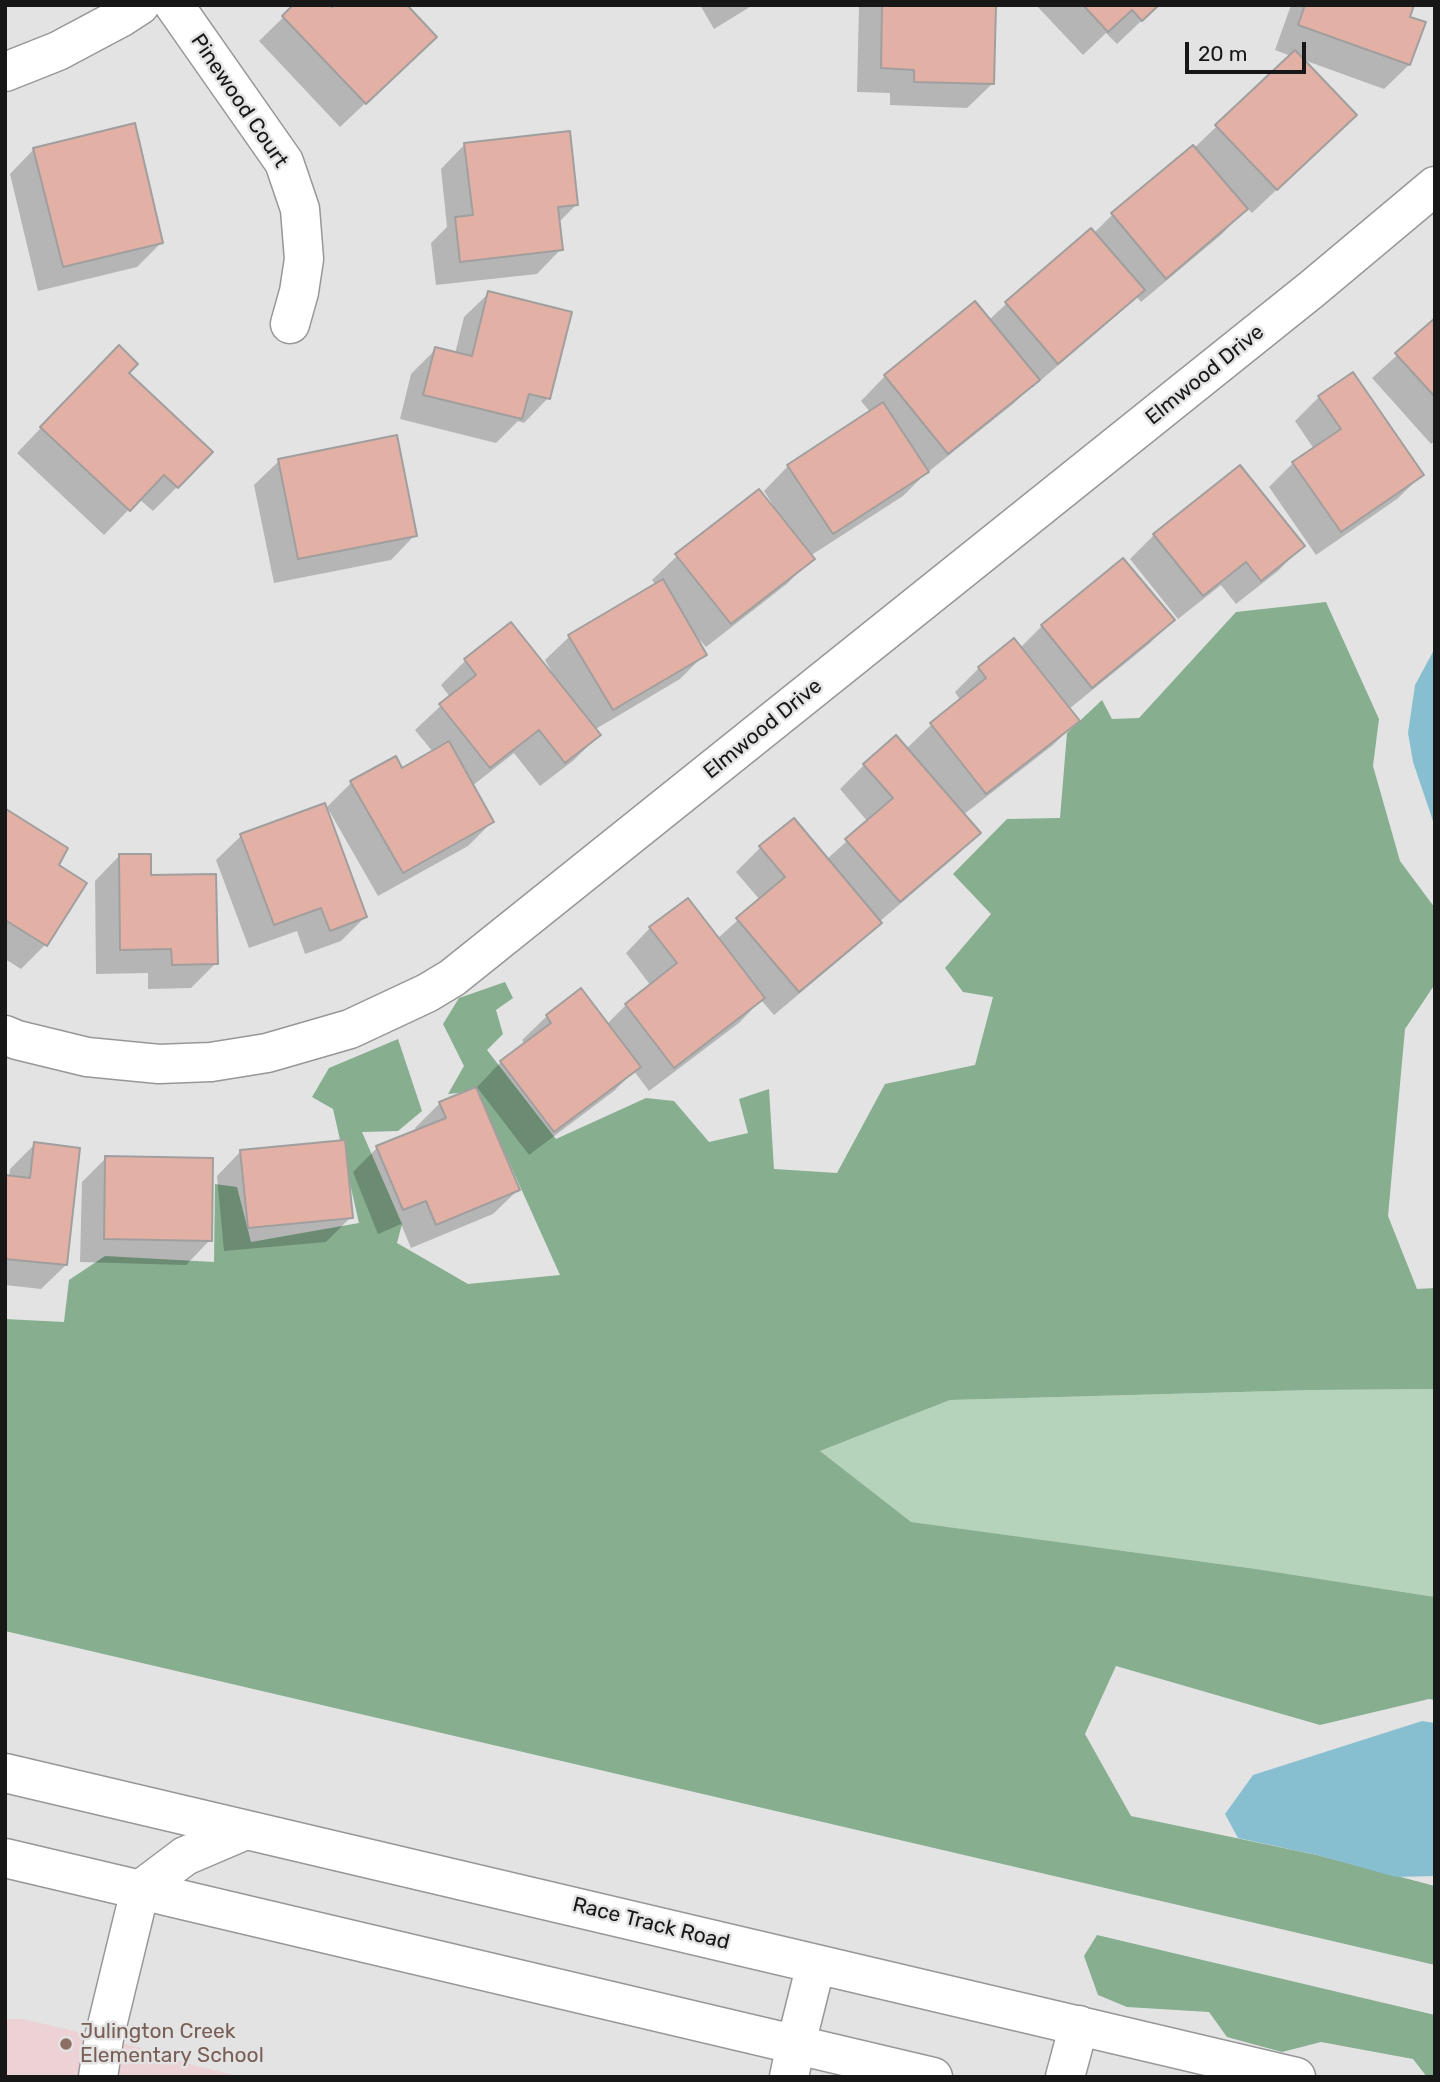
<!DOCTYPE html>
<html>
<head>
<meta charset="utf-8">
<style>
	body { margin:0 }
	#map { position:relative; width:1440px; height:2082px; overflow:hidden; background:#e3e3e4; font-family:Rubik,sans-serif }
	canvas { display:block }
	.frame { position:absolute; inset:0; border:7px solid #171718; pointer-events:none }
	.scale { position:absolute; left:1185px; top:42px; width:121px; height:32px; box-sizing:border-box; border:4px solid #171718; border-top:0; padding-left:9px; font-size:21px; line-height:24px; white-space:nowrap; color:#171718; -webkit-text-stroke:5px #e3e3e4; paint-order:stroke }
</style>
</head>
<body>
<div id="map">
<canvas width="1440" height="2082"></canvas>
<div class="frame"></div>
<div class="scale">20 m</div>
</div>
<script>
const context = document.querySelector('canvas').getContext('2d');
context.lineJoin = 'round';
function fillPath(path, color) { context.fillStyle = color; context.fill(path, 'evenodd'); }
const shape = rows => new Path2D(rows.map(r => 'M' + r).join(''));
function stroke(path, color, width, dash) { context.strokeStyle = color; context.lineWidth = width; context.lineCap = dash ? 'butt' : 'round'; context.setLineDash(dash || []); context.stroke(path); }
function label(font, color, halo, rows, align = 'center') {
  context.font = font + ' Rubik,sans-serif'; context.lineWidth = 5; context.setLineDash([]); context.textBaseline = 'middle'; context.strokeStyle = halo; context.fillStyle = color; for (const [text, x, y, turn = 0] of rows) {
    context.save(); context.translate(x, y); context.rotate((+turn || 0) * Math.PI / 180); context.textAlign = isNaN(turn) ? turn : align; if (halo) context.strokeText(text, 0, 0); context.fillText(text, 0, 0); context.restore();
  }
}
fillPath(shape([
	[5,2019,23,2019,104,2038,149,2050,190,2064,242,2077,5,2077]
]), '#ecd2d5');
fillPath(shape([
	[1435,1389,1435,1597,1256,1569,910,1522,820,1451,950,1400,1312,1390]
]), '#b4d3ba');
fillPath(shape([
	[1326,602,1379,719,1373,766,1400,861,1435,908,1435,984,1405,1029,1388,1216,1417,1289,1435,1288,1435,1389,1312,1390,950,1400,820,1451,911,1522,1256,1569,1435,1597,1435,1700,1429,1699,1320,1725,1116,1666,1085,1734,1131,1816,1317,1855,1435,1886,1435,1965,5,1631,5,1319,64,1322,69,1280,105,1256,214,1262,215,1184,237,1187,251,1242,359,1223,333,1109,312,1097,329,1068,398,1039,422,1111,398,1131,362,1132,402,1224,397,1243,468,1284,560,1275,477,1091,448,1094,464,1066,443,1024,459,998,505,982,513,998,496,1010,503,1034,487,1050,556,1139,646,1098,674,1101,709,1142,748,1133,739,1099,769,1089,774,1169,837,1173,885,1084,975,1065,993,997,963,992,945,968,991,914,953,874,1007,819,1060,818,1067,733,1102,700,1112,719,1139,718,1236,612],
	[1097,1935,1435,2015,1435,2077,1427,2077,1413,2059,1321,2042,1282,2052,1227,2037,1209,2012,1127,2007,1098,1995,1084,1956]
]), '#86ae8f');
fillPath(shape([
	[1435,648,1435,827,1413,762,1408,733,1415,685],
	[1422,1721,1435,1723,1435,1876,1396,1877,1317,1855,1238,1838,1225,1814,1253,1775]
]), '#88bfd0');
fillPath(shape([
	[296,5,332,9,410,61,340,127,259,41],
	[700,5,753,5,714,29],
	[859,5,994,5,992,84,967,108,890,105,890,93,857,92],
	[1036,5,1158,5,1117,44,1106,33,1083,55],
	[1291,5,1412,5,1408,18,1409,65,1384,89,1301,59,1330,139,1252,213,1247,208,1222,234,1141,302,1136,296,1118,314,1033,387,1032,386,1013,404,923,476,903,496,810,556,812,558,788,583,706,647,696,636,695,637,705,654,680,679,594,730,599,735,574,760,540,786,514,753,472,786,492,822,468,846,378,896,327,807,351,783,402,770,433,752,415,730,450,697,441,685,465,661,511,625,552,677,554,676,545,660,570,636,656,585,652,580,677,556,773,505,764,491,788,466,871,413,861,401,885,376,989,320,1006,304,1091,231,1093,234,1112,215,1194,148,1291,56,1275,50],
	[465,144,577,204,558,223,561,249,537,274,436,285,431,243,447,227,441,169],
	[34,149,161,243,137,267,38,291,10,174],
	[489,293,548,398,524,423,518,421,496,443,400,419,411,374,436,349,455,354,464,317],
	[1435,321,1435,441,1431,444,1372,378],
	[94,372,127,373,177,487,153,511,139,499,104,535,17,453],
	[1319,397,1422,475,1397,499,1316,555,1269,487,1293,463,1314,449,1295,421],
	[279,461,415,535,391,560,274,583,254,485],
	[1154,535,1302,546,1278,571,1236,604,1221,585,1178,619,1130,559],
	[1123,560,1173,620,1149,644,1069,709,1078,720,1053,745,963,815,979,833,955,857,879,922,855,947,774,1015,761,1000,739,1023,649,1091,634,1071,614,1091,529,1155,477,1087,501,1062,525,1044,522,1040,547,1016,607,1024,626,1005,651,986,626,953,650,928,717,939,760,900,736,872,760,848,793,821,826,860,868,822,840,789,864,765,906,749,931,725,961,701,955,692,979,668,1020,648,1042,626],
	[7,812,56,865,45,945,21,969,5,959],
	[241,836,365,917,341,941,305,954,297,931,249,948,216,860],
	[119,856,216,963,191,988,148,989,148,973,96,974,95,881],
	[475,1089,518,1190,493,1214,411,1248,401,1224,378,1234,353,1172,377,1148,417,1132,415,1128,440,1103],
	[35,1144,66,1265,41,1289,5,1285,5,1177,9,1178,10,1169],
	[241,1151,351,1217,326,1242,224,1251,217,1176],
	[106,1158,210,1240,186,1265,80,1262,82,1182]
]), '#0003');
const building = shape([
	[293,5,330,5,332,7,333,5,407,5,437,37,366,104,282,16,293,5],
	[882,5,996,5,994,84,914,82,914,70,881,68,882,5],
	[1083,5,1159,5,1142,21,1132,10,1108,32,1083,5],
	[1305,5,1414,5,1410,17,1426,22,1410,65,1298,25,1305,5],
	[1295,50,1357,115,1277,190,1215,125,1295,50],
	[135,123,163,243,63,267,33,148,135,123],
	[570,131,578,205,558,207,563,250,460,262,455,217,473,215,464,143,570,131],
	[1193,145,1248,209,1166,279,1111,213,1193,145],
	[1091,228,1145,290,1058,364,1005,302,1091,228],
	[488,291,572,312,550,399,529,394,522,419,423,395,435,347,472,356,488,291],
	[975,301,1040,380,948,454,884,375,975,301],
	[1435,318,1435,397,1395,353,1435,318],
	[119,345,138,364,129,373,213,452,178,488,164,475,130,511,40,427,119,345],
	[1353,372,1424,475,1341,532,1292,462,1341,429,1318,396,1353,372],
	[883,402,929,472,833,534,787,465,883,402],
	[397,435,417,536,298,559,278,459,397,435],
	[1240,465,1305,546,1261,581,1246,562,1203,596,1153,534,1240,465],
	[759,489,815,559,731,624,675,554,759,489],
	[1123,558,1175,620,1092,688,1041,625,1123,558],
	[663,579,707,655,613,710,568,635,663,579],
	[511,622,601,735,565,763,539,730,490,768,439,704,476,675,464,659,511,622],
	[1014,638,1080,721,986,794,930,723,986,678,978,667,1014,638],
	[896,735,981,833,900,902,845,839,893,798,863,764,896,735],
	[449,741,494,822,403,873,350,781,396,756,402,768,449,741],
	[325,803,367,917,330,931,321,908,274,925,240,834,325,803],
	[6,809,68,848,59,865,87,883,47,946,5,920,6,809],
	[794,818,882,923,799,992,736,918,785,877,759,846,794,818],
	[119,854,151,854,151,875,216,874,218,964,172,965,171,949,120,950,119,854],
	[688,898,765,998,674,1068,625,1004,677,963,649,927,688,898],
	[581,988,641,1067,554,1132,500,1061,551,1023,546,1015,581,988],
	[476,1087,520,1190,436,1225,426,1201,403,1210,376,1146,446,1118,439,1102,476,1087],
	[345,1140,353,1218,248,1228,240,1150,345,1140],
	[34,1142,80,1148,67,1265,5,1259,5,1175,30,1178,34,1142],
	[105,1156,213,1158,212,1241,104,1239,105,1156]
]);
fillPath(building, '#e3b0a6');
stroke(building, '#a09f9e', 2);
const minor = shape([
	[174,5,284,162,300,209,304,259,299,292,290,324],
	[5,72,58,51,120,18,140,5],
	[5,1035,17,1040,87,1057,159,1064,211,1062,267,1053,350,1029,427,993,452,978,1312,289,1435,186],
	[98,2077,104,2038,140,1890],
	[789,2077,796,2044]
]);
const major = shape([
	[5,1773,1296,2077],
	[5,1858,933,2077],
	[140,1890,185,1856,246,1830],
	[796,2044,816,1964],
	[1065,2077,1079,2025]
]);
stroke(minor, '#979799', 41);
stroke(major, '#979799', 41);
stroke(minor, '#fff', 38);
stroke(major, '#fff', 38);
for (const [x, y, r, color] of [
	[66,2044,7,"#8d6e63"]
]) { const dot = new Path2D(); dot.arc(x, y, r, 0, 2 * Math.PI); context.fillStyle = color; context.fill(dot); stroke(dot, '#e3e3e4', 2.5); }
label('21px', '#171718', '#e3e3e4', [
	["Pinewood Court",239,101,56],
	["Elmwood Drive",1205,375,-39],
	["Elmwood Drive",763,729,-39],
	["Race Track Road",651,1924,14]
]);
label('21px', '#785e54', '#e3e3e4', [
	["Julington Creek",80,2032],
	["Elementary School",80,2056]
], 'left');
</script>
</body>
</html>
